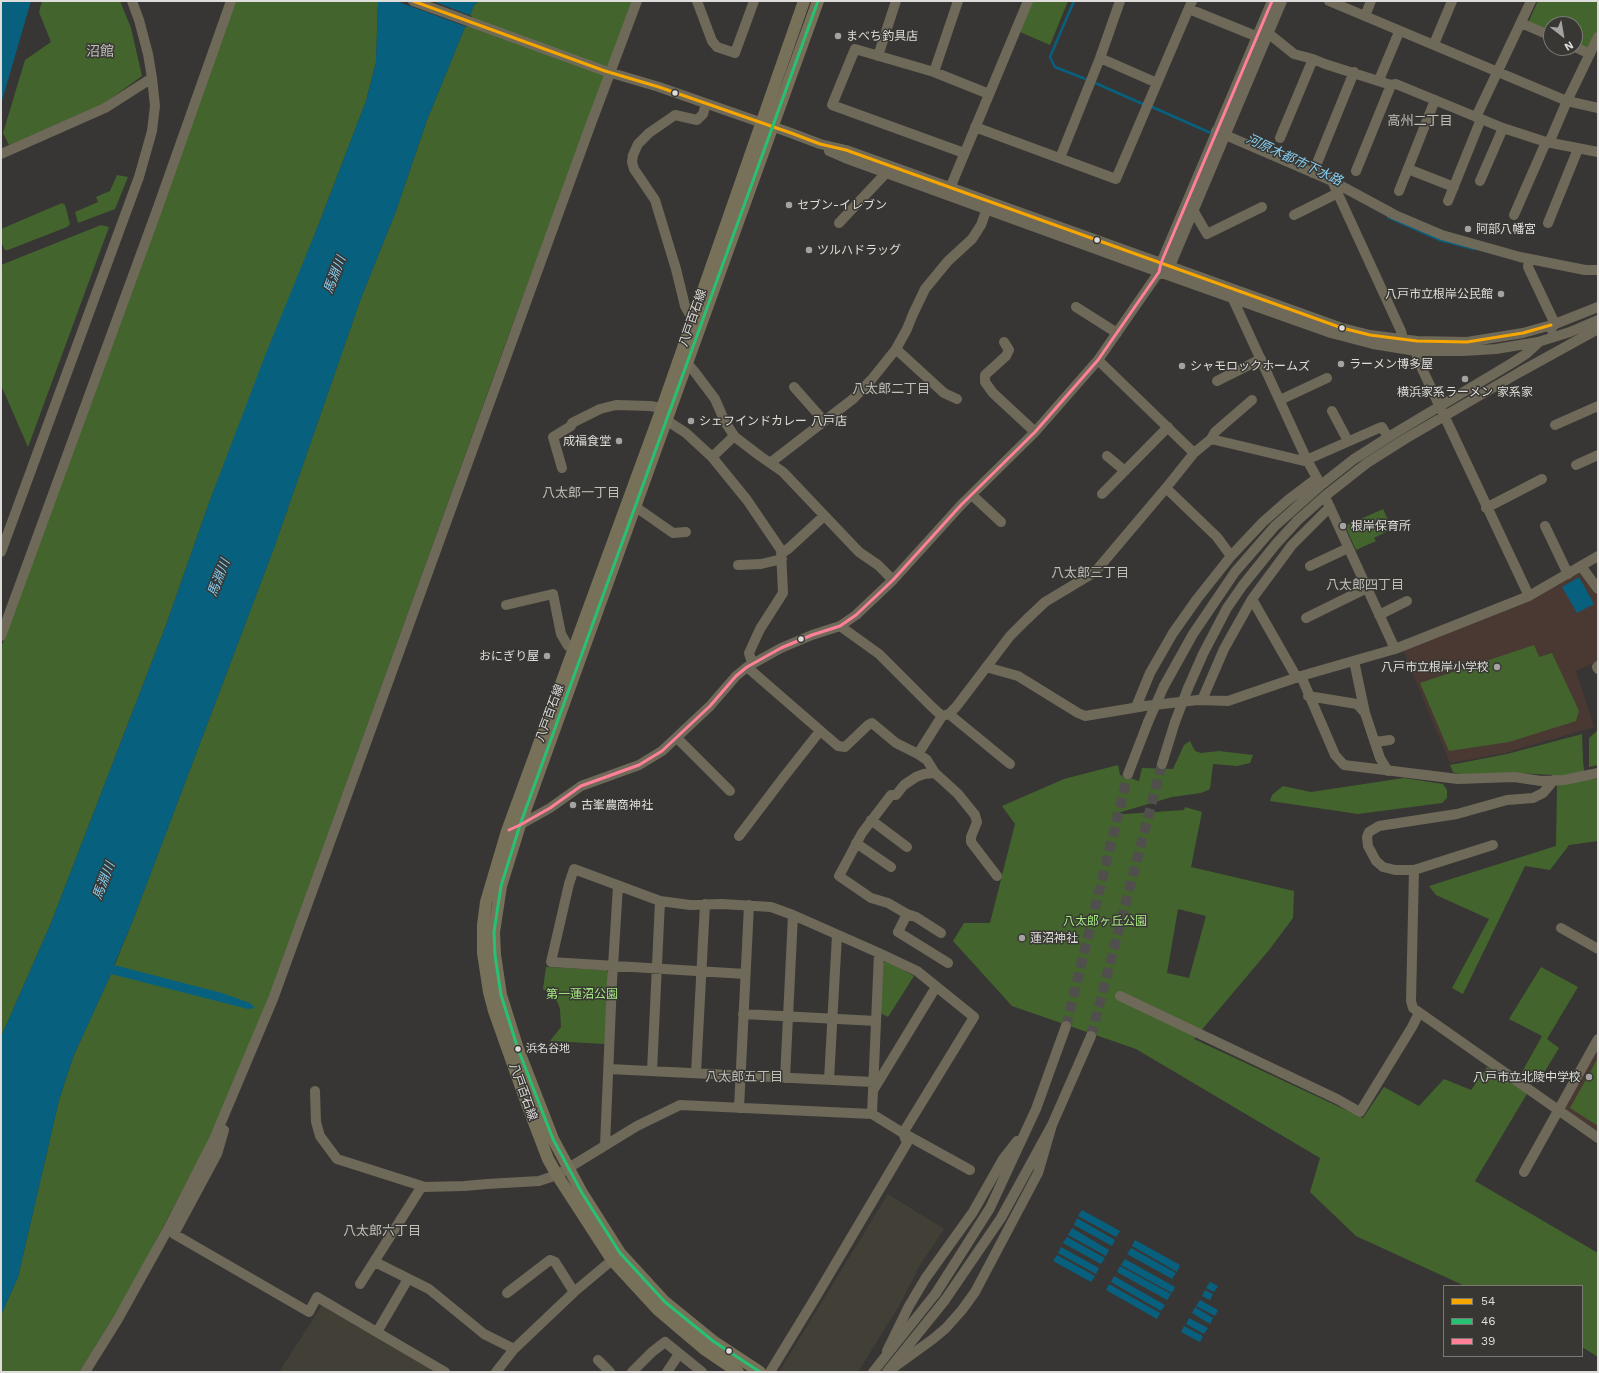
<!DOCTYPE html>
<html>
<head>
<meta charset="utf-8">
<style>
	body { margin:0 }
	#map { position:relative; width:1599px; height:1373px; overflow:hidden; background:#373634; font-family:"Work Sans",sans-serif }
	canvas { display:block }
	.frame { position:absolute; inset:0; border:2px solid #dedddb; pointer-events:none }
	.legend { position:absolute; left:1443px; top:1285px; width:140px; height:72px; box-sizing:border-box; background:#383733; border:1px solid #7a7976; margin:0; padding:5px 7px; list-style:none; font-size:12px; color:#dedddb }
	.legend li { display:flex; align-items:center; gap:8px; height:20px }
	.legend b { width:20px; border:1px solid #7a7976 }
	.north { position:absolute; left:1543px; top:16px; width:40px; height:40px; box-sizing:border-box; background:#383733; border:1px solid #7a7976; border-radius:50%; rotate:149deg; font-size:11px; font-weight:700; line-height:16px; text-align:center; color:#dedddb }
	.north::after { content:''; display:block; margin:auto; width:14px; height:18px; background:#a4a3a1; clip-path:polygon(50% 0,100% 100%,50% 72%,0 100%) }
</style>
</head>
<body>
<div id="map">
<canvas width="1599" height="1373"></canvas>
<div class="frame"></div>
<ul class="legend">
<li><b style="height:5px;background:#f7a600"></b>54</li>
<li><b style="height:5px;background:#26c172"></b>46</li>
<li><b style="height:5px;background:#ff8098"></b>39</li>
</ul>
<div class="north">N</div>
</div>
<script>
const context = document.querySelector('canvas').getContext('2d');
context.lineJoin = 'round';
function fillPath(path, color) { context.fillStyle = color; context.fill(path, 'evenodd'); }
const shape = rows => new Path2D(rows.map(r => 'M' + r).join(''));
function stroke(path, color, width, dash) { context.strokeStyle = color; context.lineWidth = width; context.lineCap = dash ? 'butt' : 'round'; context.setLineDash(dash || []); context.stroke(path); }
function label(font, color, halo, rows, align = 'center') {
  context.font = font + ' "Work Sans","Noto Sans JP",sans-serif'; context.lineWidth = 3; context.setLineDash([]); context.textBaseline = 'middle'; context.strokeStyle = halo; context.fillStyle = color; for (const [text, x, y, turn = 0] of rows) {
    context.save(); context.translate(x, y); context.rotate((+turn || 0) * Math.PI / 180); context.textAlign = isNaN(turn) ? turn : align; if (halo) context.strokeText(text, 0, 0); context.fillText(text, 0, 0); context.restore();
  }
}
fillPath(shape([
	[888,1194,944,1229,920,1265,899,1306,858,1372,779,1372],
	[322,1305,438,1372,279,1372]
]), '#423f37');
fillPath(shape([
	[1580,572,1598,596,1598,661,1576,671,1594,727,1505,753,1450,763,1403,650,1528,602],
	[1598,1046,1598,1135,1564,1108]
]), '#4a3933');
fillPath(shape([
	[42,1,120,1,131,28,142,76,103,104,9,145,3,133,25,60,51,42,39,12],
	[235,1,378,1,376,62,366,101,318,226,210,500,166,625,51,923,1,1037,1,648],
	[479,1,633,1,510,331,264,1010,207,1143,130,1290,79,1372,1,1372,1,1315,18,1277,59,1100,73,1057,111,974,133,920,274,548,361,298,396,211,427,120,474,5],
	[1032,1,1068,1,1050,45,1020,32],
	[1538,1,1598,1,1598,31,1589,50,1575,44,1575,24,1551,24,1551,33,1528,23],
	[117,175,128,177,115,209,78,223,75,212,98,202,96,197,110,191],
	[62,203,65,205,70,224,67,227,8,250,5,250,1,242,1,229],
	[101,225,109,227,28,447,1,385,1,265],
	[1383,509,1392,529,1374,538,1376,541,1356,550,1345,526],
	[1534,645,1539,657,1552,653,1579,711,1576,721,1509,742,1449,751,1420,683],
	[1598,730,1598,765,1589,767,1589,738],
	[1582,734,1583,761,1585,780,1598,779,1598,841,1569,845,1550,870,1525,866,1463,994,1452,988,1489,919,1436,895,1429,886,1556,846,1557,787,1554,775,1514,773,1464,776,1453,772,1450,765,1507,754],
	[1190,741,1195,751,1201,753,1219,751,1253,755,1250,763,1237,766,1213,764,1210,789,1201,793,1172,797,1111,815,1184,810,1185,807,1202,812,1191,867,1294,891,1293,918,1269,950,1194,1039,1363,1118,1384,1087,1419,1106,1444,1079,1471,1090,1487,1067,1528,1092,1475,1181,1598,1253,1598,1357,1582,1347,1582,1286,1465,1286,1356,1236,1310,1192,1320,1158,1136,1049,1012,1006,953,941,964,923,990,923,1015,824,1002,806,1064,779,1118,765,1120,775,1139,781,1142,768,1173,769,1184,745],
	[1178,909,1206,916,1189,978,1167,973],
	[1404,778,1443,784,1447,790,1447,798,1442,803,1358,814,1270,801,1272,795,1283,786,1311,792],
	[886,960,914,976,888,1017,880,1013,883,963],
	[546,967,606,970,609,974,605,1044,550,1041,561,1027,560,1009,557,1001,543,989],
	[1541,967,1578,987,1547,1039,1559,1048,1537,1084,1521,1074,1542,1036,1509,1019],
	[1598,1058,1598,1126,1570,1108]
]), '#43652d');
fillPath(shape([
	[1,1,31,1,1,104],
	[378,1,479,1,474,5,427,120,396,211,361,298,274,548,133,920,114,965,222,993,250,1003,255,1008,248,1009,111,974,73,1057,59,1100,18,1277,1,1315,1,1037,51,923,166,625,210,500,266,353,318,226,366,101,376,62],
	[1579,577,1594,604,1577,613,1562,587],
	[1082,1210,1120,1231,1116,1237,1078,1216],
	[1077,1218,1115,1240,1112,1246,1074,1225],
	[1072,1228,1109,1250,1106,1256,1068,1235],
	[1067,1237,1105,1258,1101,1264,1063,1243],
	[1135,1240,1180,1265,1177,1272,1132,1246],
	[1061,1247,1099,1268,1096,1274,1058,1253],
	[1131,1248,1176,1273,1172,1279,1127,1254],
	[1057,1255,1095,1276,1091,1282,1053,1261],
	[1125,1259,1175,1287,1172,1293,1121,1265],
	[1120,1266,1171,1294,1167,1300,1117,1272],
	[1114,1276,1165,1305,1161,1311,1111,1282],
	[1210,1282,1218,1286,1214,1292,1206,1288],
	[1109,1284,1160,1313,1157,1319,1106,1290],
	[1205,1290,1213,1294,1210,1300,1202,1296],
	[1200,1300,1218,1310,1215,1316,1196,1306],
	[1195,1307,1213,1318,1210,1324,1192,1313],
	[1189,1318,1208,1328,1204,1334,1186,1324],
	[1184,1326,1203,1336,1200,1342,1181,1332]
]), '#08607f');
fillPath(shape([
	[396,1,432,1,472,16,467,27]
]), '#373634');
stroke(shape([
	[1074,1,1050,57,1055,67,1088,80],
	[1093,82,1145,105],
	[1150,106,1213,134],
	[1388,217,1440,240,1474,249]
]), '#08607f', 2.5);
stroke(shape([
	[1066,1026,1128,774],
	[1091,1036,1162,764]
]), '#504f4d', 10, [10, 5]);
stroke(shape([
	[413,1,605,71,659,87,791,133,820,144,846,150,1342,328,1370,335,1417,341,1467,342,1523,333,1555,324,1598,307],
	[697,1,712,41,717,47,735,53,754,1],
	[1329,1,1567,101,1598,108],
	[1189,9,1263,39],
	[1365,16,1371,1],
	[1521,23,1551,36],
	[1268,35,1273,37,1294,54,1313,59,1325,64,1391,85,1396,84,1503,128,1546,142,1598,152],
	[1434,44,1452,1],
	[1575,47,1590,54],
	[878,56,896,1],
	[1100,58,1157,83],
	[934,72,958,1],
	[1379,80,1399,32],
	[1476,117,1531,1],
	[975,127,1116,179,1192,1],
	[1216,131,1332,181,1395,215,1442,235,1520,257,1585,270,1598,270],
	[1280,138,1313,59],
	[1549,143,1567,101,1598,37],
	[829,151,845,158,1159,272,1331,333,1373,344,1416,351,1463,351,1496,349,1538,342,1570,332,1598,320],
	[964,153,832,105,855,49,934,72,989,94],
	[1,154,105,108,152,78],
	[1060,158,1100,58,1120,1],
	[1408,169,1454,187],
	[1356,171,1391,85],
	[1313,173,1354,72],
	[1332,181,1401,331,1403,339],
	[1480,181,1503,128],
	[1399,191,1435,100],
	[948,193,1028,1],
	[1448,201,1481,119],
	[1193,210,1207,234,1262,207],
	[1294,215,1338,193],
	[1514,215,1546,142],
	[839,223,886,173],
	[1548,223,1578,149],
	[1529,259,1528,267,1555,324,1551,329],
	[1164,269,1170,266,1282,1],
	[1076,307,1117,333],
	[694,316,689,313,685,306,676,269,655,200,634,169,632,162,633,155,638,144,649,133,675,115,697,120,703,114,706,104],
	[1004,342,1009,350,1006,356,985,375,985,382,993,393,1035,432],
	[1417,345,1417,358,1529,596],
	[896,349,944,393,957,399],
	[687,363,694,371,715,399,725,422,735,437],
	[1217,381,1261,359],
	[794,387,824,421],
	[1280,400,1327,378],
	[1332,411,1348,441],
	[666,420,686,433,712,457,747,500,781,550,783,593,760,629,749,653,752,663],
	[1555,425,1598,406],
	[1211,439,1215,432,1252,400],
	[1194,453,1211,439,1304,461,1379,428,1382,427,1388,437],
	[1107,456,1125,471],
	[712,457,732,438,735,437,760,456,783,472,859,552,878,565,893,580],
	[770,463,853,399,872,379,896,349,907,329,913,314,925,289,948,261,972,239,981,225,989,203],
	[1576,465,1598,455],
	[562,468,553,437,571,426,572,423,600,409,616,405,650,406,662,408],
	[1166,488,1217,537,1231,556],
	[1102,494,1168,427],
	[972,495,1001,522],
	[1327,501,1395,649],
	[634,508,640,510,673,533,686,532],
	[1486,508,1542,479],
	[1545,526,1568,574],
	[1,552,139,177,152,131,155,106,152,78,148,54,139,20,132,1],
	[782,553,788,549,824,516],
	[738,565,761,564,782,559],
	[1310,566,1348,548],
	[1581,566,1598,589],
	[1252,599,1297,678],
	[506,605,553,594,561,634,568,646,574,648],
	[1379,615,1407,601],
	[1306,618,1367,588],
	[840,626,879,654,932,707,942,716,949,714,956,707,1010,636,1026,620,1045,602,1095,572,1166,488,1194,453,1098,360],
	[1,636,157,210,231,1],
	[1354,661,1365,713,1380,758,1388,771],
	[1598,666,1597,667,1598,669],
	[747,667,838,746,845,747,868,725,872,723,896,743,918,754],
	[986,667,1018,676,1078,713,1085,716,1145,706,1198,700,1228,701,1301,676,1395,649,1529,596,1598,556],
	[1301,676,1335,755,1344,765,1458,779,1514,777,1541,781,1564,780,1598,773],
	[1164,686,1193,634,1235,572,1275,526,1321,485,1354,459,1395,433,1512,363,1526,354,1539,342],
	[1188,688,1203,654,1227,608,1243,585,1276,544,1298,520,1325,496,1367,463,1405,439,1520,372,1598,329],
	[1308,696,1357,704,1365,713],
	[1202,700,1224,649,1252,599,1292,545,1330,507],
	[1136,707,1150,673,1173,633,1197,599,1231,556,1263,522,1288,500,1317,478,1307,460,1232,297],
	[949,714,1010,764],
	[942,716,918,754,927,760,935,773,958,794,975,815,977,822,971,837,971,842,997,876],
	[677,738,730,791],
	[1375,742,1390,740],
	[1162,764,1175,722],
	[935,773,924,774,916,777,904,785,896,795,891,795,862,833,839,876,871,898,888,903,907,914,916,917,941,933],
	[1128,774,1148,722],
	[871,820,907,847],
	[516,827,550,808,581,786,639,765,662,751,710,706,736,676,747,667,781,648,812,635,840,626,856,615,893,580,961,505,1035,432,1098,360,1159,272,1161,263,1272,1],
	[739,836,783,778,820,731],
	[856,843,891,867],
	[1493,845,1414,870,1395,870,1383,867,1376,861,1368,846,1367,837,1369,832,1379,826,1457,814,1507,800,1533,798,1543,793,1554,780],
	[1414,870,1411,1001,1413,1008,1598,1138],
	[907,914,898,932,948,963],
	[1561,928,1598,949],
	[745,974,551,962,569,884,574,869,660,901,690,905,722,904,771,907,793,915,879,953,917,971,974,1017,903,1133,970,1170],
	[1120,996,1337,1099,1360,1112,1412,1027,1419,1013],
	[743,1014,876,1021],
	[609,1069,873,1082],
	[652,1071,660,901],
	[696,1073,705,904],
	[785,1078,793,915],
	[829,1080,837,935],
	[874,1089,936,987],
	[315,1091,316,1122,320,1136,337,1159,425,1187,464,1186,487,1184,539,1181,557,1175,637,1126,680,1105,872,1114,903,1133,907,1143,817,1295,770,1372],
	[739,1108,749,905],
	[872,1114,879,953],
	[224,1130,217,1154,174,1234,309,1312,317,1297,445,1372],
	[605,1145,612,982,618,886],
	[1524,1172,1598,1039],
	[375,1262,429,1289,484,1334,514,1349],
	[360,1284,422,1186],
	[507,1293,550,1260,555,1262,574,1292],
	[936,1293,990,1208,1036,1109,1066,1026],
	[945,1300,1001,1218,1052,1125,1091,1036],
	[377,1332,408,1279],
	[887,1351,909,1306,925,1279,973,1212,1003,1159,1017,1141],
	[598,1360,610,1372],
	[893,1368,933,1339,946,1328,962,1310,975,1292,1038,1173,1052,1125],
	[85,1372,118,1319,168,1229,214,1139,273,999,589,129,637,1],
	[496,1372,514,1349,574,1292,617,1256],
	[632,1372,652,1352,665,1342,702,1372],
	[667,1372,679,1354]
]), '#6e6958', 10);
stroke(shape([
	[738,1372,704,1349,658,1310,612,1260,557,1175,548,1159,527,1104,494,1011,489,992,483,953,483,925,486,902,507,831,662,408,804,1],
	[760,1372,713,1341,665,1302,620,1253,582,1193,553,1139,518,1049,501,995,495,955,494,932,501,886,520,825,818,1]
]), '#787159', 12);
stroke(shape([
	[1148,722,1164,686],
	[1175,722,1188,688],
	[873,1372,936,1293],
	[887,1372,945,1300]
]), '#6e6958', 10);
stroke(shape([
	[413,1,605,71,659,87,791,133,820,144,846,150,1342,328,1370,335,1417,341,1467,342,1523,333,1551,325]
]), '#f7a600', 3);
stroke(shape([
	[760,1372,713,1341,665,1302,620,1253,582,1193,553,1139,518,1049,501,995,495,955,494,932,501,886,520,825,818,1]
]), '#26c172', 3);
stroke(shape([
	[509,830,520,825,550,808,581,786,639,765,662,751,710,706,736,676,747,667,781,648,812,635,840,626,856,615,893,580,961,505,1035,432,1098,360,1159,272,1161,263,1272,1]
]), '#ff8098', 3);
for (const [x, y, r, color] of [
	[838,36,4,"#a4a3a1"],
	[675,93,3.5,"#dedddb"],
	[789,205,4,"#a4a3a1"],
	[1468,229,4,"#a4a3a1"],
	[1097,240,3.5,"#dedddb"],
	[809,250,4,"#a4a3a1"],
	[1501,294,4,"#a4a3a1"],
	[1342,328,3.5,"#dedddb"],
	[1341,364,4,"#a4a3a1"],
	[1182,366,4,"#a4a3a1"],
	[1465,379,4,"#a4a3a1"],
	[691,421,4,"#a4a3a1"],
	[619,441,4,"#a4a3a1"],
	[1343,526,4,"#a4a3a1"],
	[801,639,3.5,"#dedddb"],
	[547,656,4,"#a4a3a1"],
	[1497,667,4,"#a4a3a1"],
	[573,805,4,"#a4a3a1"],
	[1022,938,4,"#a4a3a1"],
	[518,1049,3.5,"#dedddb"],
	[1589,1077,4,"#a4a3a1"],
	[729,1351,3.5,"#dedddb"]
]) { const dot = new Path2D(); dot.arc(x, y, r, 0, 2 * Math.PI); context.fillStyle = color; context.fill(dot); stroke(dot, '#383733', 1.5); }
label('11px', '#dedddb', '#383733', [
	["浜名谷地",526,1049]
], 'left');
label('12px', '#dedddb', '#383733', [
	["まべち釣具店",846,36],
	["セブン-イレブン",797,205],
	["阿部八幡宮",1476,229],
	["ツルハドラッグ",817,250],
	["八戸市立根岸公民館",1493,294,"right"],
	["ラーメン博多屋",1349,364],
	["シャモロックホームズ",1190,366],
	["横浜家系ラーメン 家系家",1465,392,"center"],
	["シェフインドカレー 八戸店",699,421],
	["成福食堂",611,441,"right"],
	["根岸保育所",1351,526],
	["おにぎり屋",539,656,"right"],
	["八戸市立根岸小学校",1489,667,"right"],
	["古峯農商神社",581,805],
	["蓮沼神社",1030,938],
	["八戸市立北陵中学校",1581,1077,"right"]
], 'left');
label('12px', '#dedddb', '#383733', [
	["八戸百石線",693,318,-71],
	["八戸百石線",550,713,-70],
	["八戸百石線",523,1092,70]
]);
label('12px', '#a7e882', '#383733', [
	["八太郎ヶ丘公園",1105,921],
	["第一蓮沼公園",582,994]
]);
label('13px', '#bfbeb9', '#383733', [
	["高州二丁目",1420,121],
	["八太郎二丁目",891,389],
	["八太郎一丁目",581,493],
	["八太郎三丁目",1090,573],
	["八太郎四丁目",1365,585],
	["八太郎五丁目",744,1077],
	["八太郎六丁目",382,1231]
]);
label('italic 13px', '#85cef2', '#383733', [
	["河原木都市下水路",1294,160,25],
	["馬淵川",335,275,-69],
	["馬淵川",219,578,-69],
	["馬淵川",104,881,-69]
]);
label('14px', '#bfbeb9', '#383733', [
	["沼館",100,52]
]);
</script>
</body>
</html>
